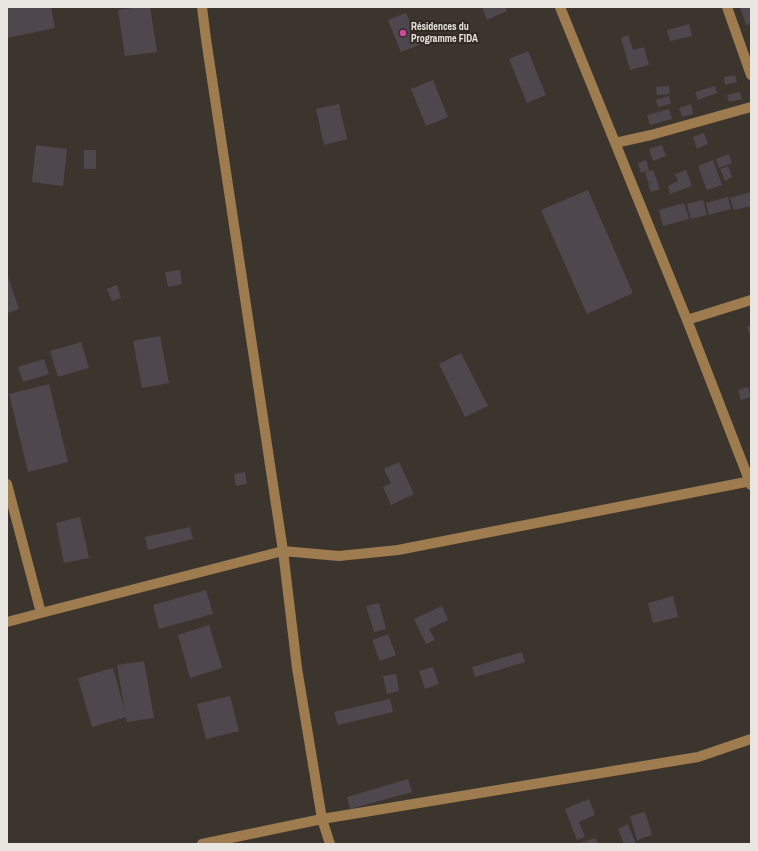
<!DOCTYPE html>
<html>
<head>
<meta charset="utf-8">
<style>
	body { margin:0 }
	#map { position:relative; width:758px; height:851px; overflow:hidden; background:#3c352e; font-family:"Archivo Narrow",sans-serif }
	canvas { display:block }
	.frame { position:absolute; inset:0; border:8px solid #e9e5e0; pointer-events:none }
</style>
</head>
<body>
<div id="map">
<canvas width="758" height="851"></canvas>
<div class="frame"></div>
</div>
<script>
const context = document.querySelector('canvas').getContext('2d');
context.lineJoin = 'round';
function fillPath(path, color) { context.fillStyle = color; context.fill(path, 'evenodd'); }
const shape = rows => new Path2D(rows.map(r => 'M' + r).join(''));
function stroke(path, color, width, dash) { context.strokeStyle = color; context.lineWidth = width; context.lineCap = dash ? 'butt' : 'round'; context.setLineDash(dash || []); context.stroke(path); }
function label(font, color, halo, rows, align = 'center') {
  context.font = font + ' "Archivo Narrow",sans-serif'; context.lineWidth = 4; context.setLineDash([]); context.textBaseline = 'middle'; context.strokeStyle = halo; context.fillStyle = color; for (const [text, x, y, turn = 0] of rows) {
    context.save(); context.translate(x, y); context.rotate((+turn || 0) * Math.PI / 180); context.textAlign = isNaN(turn) ? turn : align; if (halo) context.strokeText(text, 0, 0); context.fillText(text, 0, 0); context.restore();
  }
}
fillPath(shape([
	[7,7,51,7,55,28,7,38],
	[138,7,150,7,157,52,125,56,118,10],
	[482,7,505,7,507,11,487,20],
	[740,7,751,7,751,23,746,25],
	[406,13,419,45,401,52,388,20],
	[689,24,692,36,670,41,667,30],
	[628,35,633,50,644,47,649,65,630,70,621,38],
	[528,51,546,95,527,103,509,59],
	[735,75,737,82,725,85,724,77],
	[433,80,448,117,426,126,411,89],
	[669,86,670,94,657,95,656,87],
	[715,86,717,93,698,100,695,92],
	[740,92,742,99,729,102,727,95],
	[669,96,671,104,658,107,656,100],
	[339,104,347,139,324,145,316,109],
	[691,104,693,114,682,117,679,108],
	[669,109,672,119,650,125,647,115],
	[704,133,708,144,697,149,693,137],
	[36,145,67,149,63,186,32,182],
	[662,145,666,156,653,161,649,149],
	[84,150,96,150,96,169,84,169],
	[729,154,732,163,719,168,716,159],
	[646,160,649,170,641,173,638,163],
	[713,160,722,185,707,190,698,166],
	[728,166,732,177,725,181,720,169],
	[653,170,660,189,651,192,648,183,654,181,648,182,645,172],
	[686,170,692,186,670,194,668,186,678,181,675,174],
	[588,190,633,293,587,314,541,210],
	[751,192,751,206,734,210,730,198],
	[728,197,731,209,709,215,706,203],
	[703,200,707,215,691,219,687,204],
	[684,203,689,219,663,226,659,210],
	[180,270,182,284,168,287,165,272],
	[7,274,19,309,7,313],
	[117,285,121,298,112,301,107,289],
	[751,325,751,338,747,327],
	[160,336,169,383,142,388,133,341],
	[81,342,89,368,58,377,50,351],
	[461,353,488,406,465,417,439,364],
	[44,359,49,374,23,382,18,367],
	[49,384,68,462,28,472,9,394],
	[748,387,751,397,741,400,738,390],
	[399,462,414,494,391,505,383,487,391,483,384,469],
	[245,472,247,484,236,486,234,474],
	[80,517,89,558,64,563,56,523],
	[190,527,193,539,148,550,145,537],
	[206,590,213,614,159,629,153,605],
	[673,596,678,617,653,623,648,603],
	[379,603,386,629,374,632,366,606],
	[442,606,448,620,429,629,435,640,426,644,414,619],
	[209,625,222,668,190,678,178,635],
	[388,634,396,655,380,661,372,640],
	[522,652,525,662,475,677,472,667],
	[144,661,154,718,127,722,126,717,92,727,78,678,113,668,125,712,117,665],
	[433,667,439,684,425,689,419,671],
	[396,674,399,691,387,694,383,676],
	[230,696,239,731,206,739,197,704],
	[390,699,393,712,338,725,334,712],
	[408,779,412,792,350,809,347,797],
	[589,799,595,815,579,822,585,837,577,840,565,809],
	[645,812,652,835,637,840,630,816],
	[628,824,636,844,624,844,618,829],
	[596,838,598,844,577,844]
]), '#4f474e');
stroke(shape([
	[202,7,206,39,283,551,297,668,322,819,330,844],
	[560,7,687,320,751,485],
	[727,7,751,75],
	[615,143,651,135,751,107],
	[687,320,751,300],
	[7,484,41,613],
	[7,622,41,613,283,551,339,556,398,550,751,481],
	[202,844,322,819,698,757,751,739]
]), '#9f7c4f', 10);
for (const [x, y, r, color] of [
	[403,33,4,"#d1479c"]
]) { const dot = new Path2D(); dot.arc(x, y, r, 0, 2 * Math.PI); context.fillStyle = color; context.fill(dot); stroke(dot, '#322b24', 1.5); }
label('bold 10px', '#e9e5e0', '#322b24', [
	["Résidences du",411,27],
	["Programme FIDA",411,39]
], 'left');
</script>
</body>
</html>
